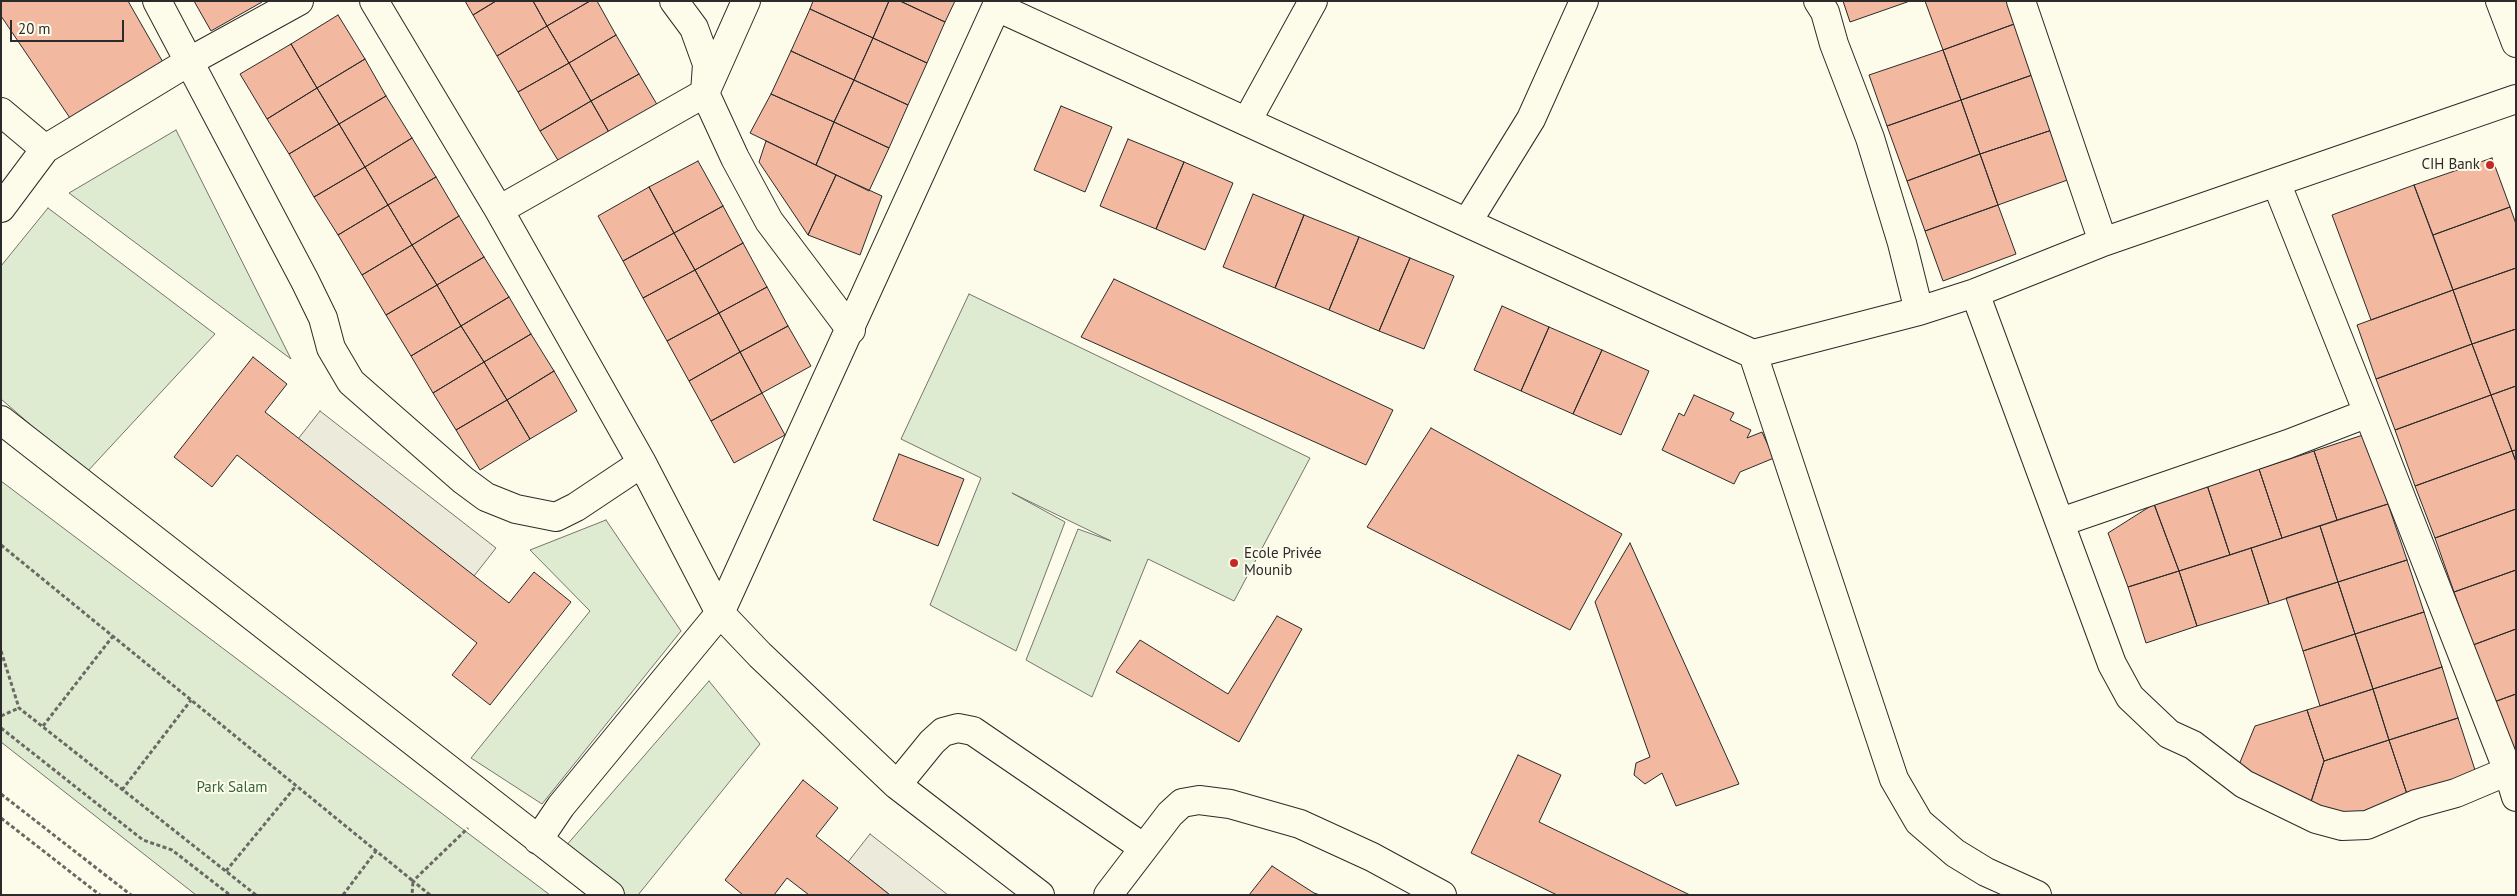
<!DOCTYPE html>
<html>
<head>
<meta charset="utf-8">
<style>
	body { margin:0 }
	#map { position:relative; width:2517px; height:896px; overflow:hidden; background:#fdfbea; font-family:"PT Sans",sans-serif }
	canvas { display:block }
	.frame { position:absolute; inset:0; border:2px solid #2b2b2b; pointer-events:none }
	.scale { position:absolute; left:10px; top:20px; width:114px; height:22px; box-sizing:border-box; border:2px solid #2b2b2b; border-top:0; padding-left:6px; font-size:15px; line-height:18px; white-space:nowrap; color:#2b2b2b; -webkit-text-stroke:4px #fdfbea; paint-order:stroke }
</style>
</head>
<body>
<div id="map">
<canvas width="2517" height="896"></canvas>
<div class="frame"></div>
<div class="scale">20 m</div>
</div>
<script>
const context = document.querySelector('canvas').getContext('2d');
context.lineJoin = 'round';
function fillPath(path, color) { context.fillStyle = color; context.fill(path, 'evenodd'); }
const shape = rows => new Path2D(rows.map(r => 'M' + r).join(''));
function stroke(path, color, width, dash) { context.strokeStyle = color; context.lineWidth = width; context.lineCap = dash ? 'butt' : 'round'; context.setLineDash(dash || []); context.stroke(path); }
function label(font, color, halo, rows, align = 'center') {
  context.font = font + ' "PT Sans",sans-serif'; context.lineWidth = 4; context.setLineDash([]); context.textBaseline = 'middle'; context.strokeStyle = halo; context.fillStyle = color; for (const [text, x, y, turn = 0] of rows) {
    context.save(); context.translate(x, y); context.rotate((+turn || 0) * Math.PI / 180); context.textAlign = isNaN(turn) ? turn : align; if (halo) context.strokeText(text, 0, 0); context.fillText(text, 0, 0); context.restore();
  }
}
const green = shape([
	[176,130,291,359,69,193,176,130],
	[48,208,215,334,86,473,1,399,1,266,48,208],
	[969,294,1310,458,1234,601,1148,559,1092,697,1026,660,1078,529,1111,541,1012,493,1065,522,1016,651,930,605,981,478,901,439,969,294],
	[1,481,550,895,196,895,1,742,1,481],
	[606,520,681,631,542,804,471,758,590,611,530,550,606,520],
	[709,681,760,744,638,895,613,895,558,855,709,681]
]);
fillPath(green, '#deebd1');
stroke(green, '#74746e', 1);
const parking = shape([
	[320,411,496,548,474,576,298,439,320,411],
	[870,834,948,895,890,895,848,862,870,834]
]);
fillPath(parking, '#eceadb');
stroke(parking, '#74746e', 1);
const building = shape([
	[1,1,128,1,164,64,72,121,1,16,1,1],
	[194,1,262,1,262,2,211,31,194,1],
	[465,1,496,1,473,15,465,1],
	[496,1,533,1,547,26,497,56,473,15,496,1],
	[533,1,590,1,547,26,533,1],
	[590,1,597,1,616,35,569,63,547,26,590,1],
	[813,1,889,1,873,38,810,9,813,1],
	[889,1,900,1,945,22,927,63,873,38,889,1],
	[900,1,955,1,945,22,900,1],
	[1843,1,1910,1,1850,22,1843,1],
	[1925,1,2009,1,2017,23,1943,50,1925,1],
	[810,9,873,38,854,80,791,51,810,9],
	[338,15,365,59,317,88,291,44,338,15],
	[2017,23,2035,74,1961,100,1943,50,2017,23],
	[547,26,569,63,518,92,497,56,547,26],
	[616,35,639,74,591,101,569,63,616,35],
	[873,38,927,63,908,105,854,80,873,38],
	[291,44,317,88,267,119,240,74,291,44],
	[1943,50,1961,100,1887,126,1869,75,1943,50],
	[791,51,854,80,834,122,771,94,791,51],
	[365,59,386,96,339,124,317,88,365,59],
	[569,63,591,101,540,131,518,92,569,63],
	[639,74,662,113,614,141,591,101,639,74],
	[2035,74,2055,129,1980,154,1961,100,2035,74],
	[854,80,908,105,889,148,834,122,854,80],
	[317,88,339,124,289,154,267,119,317,88],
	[771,94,834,122,816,165,750,133,771,94],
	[386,96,412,138,365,167,339,124,386,96],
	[1961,100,1980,154,1907,181,1887,126,1961,100],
	[591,101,614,141,564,170,540,131,591,101],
	[1061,106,1112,127,1085,192,1034,170,1061,106],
	[834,122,889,148,869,191,816,165,834,122],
	[339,124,365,167,314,197,289,154,339,124],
	[2055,129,2073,178,1998,205,1980,154,2055,129],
	[412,138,436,177,388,205,365,167,412,138],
	[1128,139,1184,162,1156,229,1100,206,1128,139],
	[766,141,836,175,808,235,759,162,766,141],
	[1980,154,1998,205,1925,231,1907,181,1980,154],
	[2492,158,2510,207,2433,235,2414,185,2492,158],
	[698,161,723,206,674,233,649,187,698,161],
	[1184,162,1233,183,1205,250,1156,229,1184,162],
	[365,167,388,205,338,235,314,197,365,167],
	[836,175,882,196,860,255,808,235,836,175],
	[436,177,459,216,412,245,388,205,436,177],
	[2414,185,2453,290,2371,320,2332,215,2414,185],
	[649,187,674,233,623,261,598,216,649,187],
	[1253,194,1304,215,1275,288,1223,267,1253,194],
	[388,205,412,245,362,275,338,235,388,205],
	[1998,205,2016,254,1943,281,1925,231,1998,205],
	[723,206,743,243,695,270,674,233,723,206],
	[2510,207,2516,224,2516,268,2453,290,2433,235,2510,207],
	[1304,215,1359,237,1329,310,1275,288,1304,215],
	[459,216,484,257,437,285,412,245,459,216],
	[674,233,695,270,643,298,623,261,674,233],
	[1359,237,1410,258,1379,331,1329,310,1359,237],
	[743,243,767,287,719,313,695,270,743,243],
	[412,245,437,285,386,315,362,275,412,245],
	[484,257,509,297,461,326,437,285,484,257],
	[1410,258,1454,276,1424,349,1379,331,1410,258],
	[2516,268,2516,329,2472,344,2453,290,2516,268],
	[695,270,719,313,667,341,643,298,695,270],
	[1114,279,1393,410,1366,465,1081,337,1114,279],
	[437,285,461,326,411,356,386,315,437,285],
	[767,287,788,326,740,352,719,313,767,287],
	[2453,290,2472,344,2376,379,2357,325,2453,290],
	[509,297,531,334,484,362,461,326,509,297],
	[1502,306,1549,327,1521,391,1474,370,1502,306],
	[719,313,740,352,689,381,667,341,719,313],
	[461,326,484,362,433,393,411,356,461,326],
	[788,326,811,366,762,393,740,352,788,326],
	[1549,327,1602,350,1573,414,1521,391,1549,327],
	[2516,329,2516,386,2491,395,2472,344,2516,329],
	[531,334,554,371,507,400,484,362,531,334],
	[2472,344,2491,395,2395,430,2376,379,2472,344],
	[1602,350,1649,371,1621,435,1573,414,1602,350],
	[740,352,762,393,711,421,689,381,740,352],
	[253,357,287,384,265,412,509,603,534,572,571,602,490,705,452,675,477,643,237,455,212,487,174,457,253,357],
	[484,362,507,400,456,430,433,393,484,362],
	[554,371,577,411,530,439,507,400,554,371],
	[2516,386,2516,450,2512,451,2491,395,2516,386],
	[762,393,785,435,734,463,711,421,762,393],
	[1694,395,1734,413,1730,420,1751,430,1747,438,1762,432,1774,458,1740,472,1734,484,1662,450,1679,413,1684,416,1694,395],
	[2491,395,2512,451,2415,486,2395,430,2491,395],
	[507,400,530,439,480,470,456,430,507,400],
	[1431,428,1622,534,1570,630,1367,527,1431,428],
	[2366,434,2388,504,2337,520,2314,451,2366,434],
	[2516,450,2516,462,2512,451,2516,450],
	[2314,451,2337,520,2282,538,2259,469,2314,451],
	[2512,451,2516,462,2516,509,2435,538,2415,486,2512,451],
	[899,454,964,479,938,546,873,520,899,454],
	[2259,469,2282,538,2230,555,2207,485,2259,469],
	[2207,485,2230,555,2179,571,2154,504,2207,485],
	[2154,504,2179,571,2128,587,2108,533,2154,504],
	[2388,504,2407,560,2338,582,2320,526,2388,504],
	[2516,509,2516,570,2454,592,2435,538,2516,509],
	[2320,526,2338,582,2269,604,2251,548,2320,526],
	[1630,543,1739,784,1676,806,1662,773,1645,784,1634,775,1636,763,1650,757,1595,602,1630,543],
	[2251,548,2269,604,2197,626,2179,571,2251,548],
	[2407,560,2424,612,2355,634,2338,582,2407,560],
	[2516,570,2516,629,2473,645,2454,592,2516,570],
	[2179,571,2197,626,2146,643,2128,587,2179,571],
	[2338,582,2355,634,2303,651,2286,598,2338,582],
	[2424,612,2442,667,2373,689,2355,634,2424,612],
	[1277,616,1302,629,1239,742,1116,672,1140,640,1228,694,1277,616],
	[2516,629,2516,694,2494,702,2473,645,2516,629],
	[2355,634,2373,689,2320,706,2303,651,2355,634],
	[2442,667,2458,718,2389,740,2373,689,2442,667],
	[2373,689,2389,740,2324,761,2307,710,2373,689],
	[2516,694,2516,751,2513,753,2494,702,2516,694],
	[2307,710,2324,761,2309,808,2236,772,2255,726,2307,710],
	[2458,718,2476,773,2407,794,2389,740,2458,718],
	[2389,740,2407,794,2351,822,2309,808,2324,761,2389,740],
	[1518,755,1561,775,1539,822,1690,895,1557,895,1471,853,1518,755],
	[803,780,838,808,816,836,890,895,809,895,787,878,774,895,743,895,725,880,803,780],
	[1272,866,1314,893,1320,895,1249,895,1272,866]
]);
fillPath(building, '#f2b8a0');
stroke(building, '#2b2b2b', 1);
const minor = shape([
	[157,1,305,281,323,318,331,348,351,382,463,480,486,497,516,509,556,517,576,507,642,463],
	[374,1,499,210,642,463,720,613,760,655,897,785,1040,895],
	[674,1,694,28,707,64,705,93,735,158,769,221,851,330],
	[1818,1,1825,12,1834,44,1870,138,1902,243,1919,311],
	[2021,1,2103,242],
	[2500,1,2516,43],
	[997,7,1753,354,1919,311,1975,293,2103,242,2516,99],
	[1,112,45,149],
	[1247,121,1313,1],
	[2276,182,2368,413,2508,771,2516,797],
	[1,208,45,149,190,61,299,1],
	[499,210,705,93,746,1],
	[1468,221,1531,119,1584,1],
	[1975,293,2112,664,2130,697,2169,734,2193,745,2244,784,2316,819,2342,826,2367,825,2416,804,2456,793,2508,771],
	[1753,354,1894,779,1919,822,1955,853,1986,872,2037,895],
	[1,420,610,895],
	[2061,522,2288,444,2368,413],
	[897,785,932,742,943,732,958,728,973,731,1144,848],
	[538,840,561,806,720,613,999,1],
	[1108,895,1170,814,1182,803,1199,800,1230,804,1300,824,1372,857,1442,895]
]);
stroke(minor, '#2b2b2b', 30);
stroke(shape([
	[1,545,413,881,412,895],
	[1,651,19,708,256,895],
	[1,716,19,708],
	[43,726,113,636],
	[1,728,143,840,172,850,230,895],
	[122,790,191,700],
	[1,794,131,895],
	[1,818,100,895],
	[226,871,296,786],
	[343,895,376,851],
	[430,895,413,881,468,828]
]), '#6a6964', 3, [4, 2.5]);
stroke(minor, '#fdfbea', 28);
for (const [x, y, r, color] of [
	[2490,165,5,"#c62828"],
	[1234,563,5,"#c62828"]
]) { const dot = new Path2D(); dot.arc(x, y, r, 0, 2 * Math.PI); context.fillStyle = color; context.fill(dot); stroke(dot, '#fdfbea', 2); }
label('15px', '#2b2b2b', '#fdfbea', [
	["CIH Bank",2480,165],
	["Ecole Privée",1244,554,"left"],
	["Mounib",1244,571,"left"]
], 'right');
label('15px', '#34623c', '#fdfbea', [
	["Park Salam",232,788]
]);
</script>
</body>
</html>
